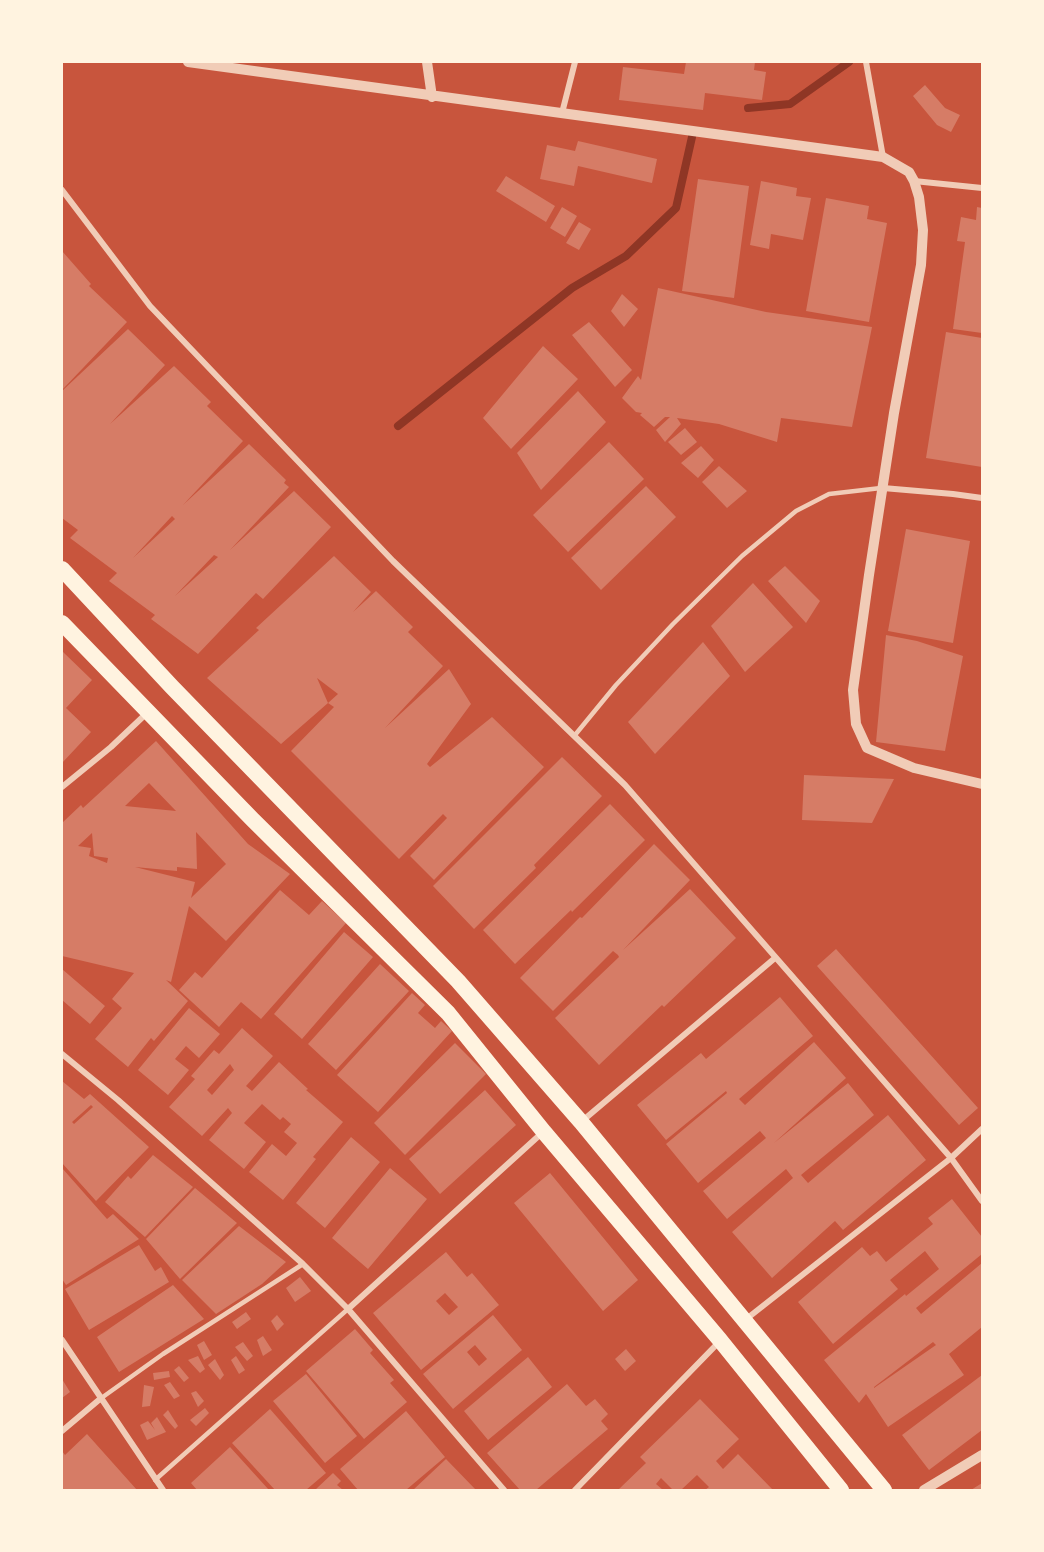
<!DOCTYPE html>
<html>
<head>
<meta charset="utf-8">
<style>
	body { margin:0 }
	#map { position:relative; width:1044px; height:1552px; overflow:hidden; background:#c8553d; font-family:"Archivo Narrow",sans-serif }
	canvas { display:block }
	.frame { position:absolute; inset:0; border:63px solid #fff3e0; pointer-events:none }
</style>
</head>
<body>
<div id="map">
<canvas width="1044" height="1552"></canvas>
<div class="frame"></div>
</div>
<script>
const context = document.querySelector('canvas').getContext('2d');
context.lineJoin = 'round';
const shape = rows => new Path2D(rows.map(r => 'M' + r).join(''));
function stroke(path, color, width, dash) { context.strokeStyle = color; context.lineWidth = width; context.lineCap = dash ? 'butt' : 'round'; context.setLineDash(dash || []); context.stroke(path); }
function fillPath(path, color) { context.fillStyle = color; context.fill(path, 'evenodd'); }
stroke(shape([
	[748,108,790,104,849,62],
	[398,426,572,288,626,256,676,208,692,137]
]), '#8f3625', 8);
fillPath(shape([
	[686,62,755,62,754,70,766,72,762,100,705,93,703,110,619,100,623,67,684,74],
	[925,85,945,108,960,115,951,132,937,125,913,96],
	[578,141,657,159,652,183,578,166,574,186,540,179,547,145,575,151],
	[506,176,555,206,546,222,496,191],
	[698,179,749,186,734,298,682,291],
	[761,181,797,188,796,196,811,198,803,240,771,234,769,249,750,245],
	[826,198,869,206,867,219,887,223,869,322,806,311],
	[562,207,577,216,565,237,550,228],
	[977,207,982,208,982,333,953,329,965,242,957,241,961,217,976,220],
	[579,222,591,229,579,250,566,243],
	[62,251,91,284,89,286,127,322,62,390],
	[658,288,766,312,872,327,852,427,781,418,777,442,719,424,677,418,681,424,665,442,656,430,670,417,665,417,654,427,640,415,642,413,636,412,622,398,638,376,641,380],
	[622,294,638,309,624,327,611,311],
	[589,322,632,370,615,387,572,335],
	[128,329,165,365,110,424,174,366,211,402,207,406,243,441,183,505,249,444,286,480,284,483,289,487,230,550,294,491,331,527,263,599,256,593,198,654,151,619,155,615,109,581,117,573,70,538,78,530,62,518,62,391],
	[172,516,175,519,133,558],
	[214,555,218,557,175,596],
	[946,332,982,338,982,467,926,458],
	[543,346,578,379,511,449,483,418],
	[578,391,606,422,541,490,517,453],
	[685,428,697,442,681,455,668,442],
	[609,442,644,479,568,552,533,515],
	[701,446,714,460,698,478,681,463],
	[719,466,747,491,727,508,702,482],
	[646,486,676,517,601,590,571,558],
	[906,529,970,541,953,643,888,631],
	[334,556,371,592,353,612,376,591,413,627,408,632,443,666,385,728,449,669,471,704,427,764,430,767,492,717,544,767,434,880,410,856,447,818,443,814,399,859,291,751,334,707,328,703,338,694,317,678,328,703,281,744,207,678,259,630,256,628],
	[785,566,820,601,806,623,768,581],
	[753,583,793,627,745,672,711,626],
	[886,635,917,641,963,656,945,751,876,742],
	[703,642,730,676,655,754,628,722],
	[62,651,92,680,66,708,91,732,62,763],
	[156,741,248,844,290,874,226,941,189,906,171,982,166,980,188,1001,154,1041,151,1038,128,1067,95,1039,122,1008,112,999,134,973,62,956,62,823,81,805,83,808],
	[149,783,176,811,125,806],
	[196,832,226,864,191,898,195,882,135,867,177,871,177,867,197,869],
	[92,833,94,856,108,858,107,863,89,856,91,848,78,846],
	[562,757,602,796,534,865,536,868,474,929,433,886],
	[804,775,894,779,872,823,802,820],
	[610,804,645,840,572,912,571,910,515,964,483,930],
	[654,844,690,880,623,950,690,889,736,938,664,1007,662,1005,599,1065,555,1018,619,957,618,955,613,951,553,1011,520,978,580,917,582,918],
	[280,890,309,915,322,901,346,923,261,1019,241,1002,219,1027,179,990,195,972,202,978],
	[344,932,373,957,302,1039,274,1014],
	[836,949,978,1108,959,1125,817,966],
	[380,964,409,991,336,1070,308,1044],
	[62,969,105,1006,90,1024,62,1000],
	[412,993,425,1005,418,1013,435,1028,441,1021,452,1031,378,1112,337,1075],
	[780,997,813,1036,739,1099,745,1105,814,1042,846,1078,774,1143,848,1083,874,1115,801,1175,808,1183,888,1115,926,1160,843,1230,835,1221,772,1278,732,1232,793,1178,786,1169,727,1219,703,1191,766,1138,760,1131,698,1183,666,1144,727,1093,726,1091,666,1140,637,1105,701,1053,706,1059],
	[189,1008,220,1034,199,1058,186,1046,175,1059,189,1070,168,1095,138,1070],
	[242,1028,273,1056,246,1086,252,1091,279,1062,308,1089,306,1090,343,1122,313,1157,316,1159,283,1200,249,1172,272,1144,286,1156,297,1143,284,1132,291,1124,283,1117,280,1120,262,1104,244,1123,266,1142,244,1169,209,1140,232,1113,228,1108,202,1136,169,1107,195,1079,191,1076,214,1050,219,1054],
	[230,1064,234,1070,212,1095,207,1090],
	[455,1043,486,1074,405,1155,374,1123],
	[62,1081,84,1099,90,1094,149,1147,96,1201,62,1163],
	[91,1105,93,1107,74,1124,72,1122],
	[485,1090,516,1125,440,1194,409,1159],
	[351,1137,380,1162,325,1228,296,1203],
	[153,1155,193,1187,145,1237,105,1202,128,1176,131,1179],
	[62,1168,107,1219,113,1214,139,1239,66,1285,62,1279],
	[390,1168,427,1199,368,1269,332,1238],
	[550,1173,638,1280,603,1311,514,1203],
	[195,1188,237,1223,180,1279,146,1239],
	[952,1199,982,1237,982,1254,916,1308,921,1314,982,1263,982,1327,949,1354,964,1375,888,1427,866,1394,859,1403,824,1360,905,1294,906,1296,939,1269,925,1251,890,1280,898,1289,833,1344,798,1302,862,1247,870,1256,877,1251,886,1262,933,1224,928,1218],
	[933,1342,936,1345,874,1388,874,1387],
	[239,1226,286,1262,262,1284,216,1314,182,1280],
	[139,1245,155,1271,161,1267,169,1282,89,1330,65,1289],
	[446,1252,467,1277,472,1273,499,1305,421,1370,373,1313],
	[445,1293,458,1307,449,1315,436,1301],
	[300,1277,311,1291,295,1302,286,1288],
	[173,1285,204,1319,119,1372,97,1337],
	[246,1312,251,1319,237,1329,232,1322],
	[277,1315,284,1324,277,1331,271,1321],
	[493,1315,522,1350,453,1409,423,1374],
	[475,1345,487,1359,479,1366,467,1352],
	[355,1329,373,1350,370,1353,394,1380,390,1383,407,1402,364,1439,306,1371],
	[263,1336,272,1350,263,1356,257,1340],
	[204,1341,212,1355,204,1360,197,1345],
	[243,1342,253,1356,247,1361,235,1347],
	[626,1349,636,1361,625,1371,615,1359],
	[198,1356,205,1369,200,1373,188,1360],
	[236,1356,245,1370,239,1374,231,1360],
	[528,1357,552,1387,488,1440,464,1411],
	[215,1359,224,1375,220,1380,208,1365],
	[179,1366,189,1378,184,1382,174,1370],
	[169,1371,170,1377,154,1380,153,1373],
	[306,1374,357,1436,325,1463,273,1401],
	[982,1375,982,1430,929,1470,902,1435],
	[62,1379,70,1392,62,1398],
	[170,1382,180,1396,174,1399,164,1385],
	[567,1384,586,1406,595,1399,608,1414,601,1421,608,1429,536,1490,520,1490,487,1453],
	[144,1385,154,1387,150,1406,142,1407],
	[196,1391,204,1401,198,1407,191,1393],
	[700,1399,739,1439,716,1461,723,1469,738,1454,773,1490,705,1490,709,1487,697,1475,681,1490,673,1490,661,1478,656,1484,663,1490,620,1490,619,1489,646,1463,640,1457],
	[205,1408,209,1413,196,1426,190,1420],
	[270,1409,326,1473,306,1490,275,1490,232,1443],
	[168,1410,178,1426,175,1429,163,1415],
	[406,1411,445,1457,406,1490,358,1490,340,1469],
	[157,1417,166,1432,147,1440,140,1425,148,1421,155,1430,151,1423],
	[87,1434,137,1490,62,1490,62,1451,65,1455],
	[230,1447,269,1490,197,1490,191,1483],
	[446,1459,476,1490,413,1490],
	[333,1473,341,1481,337,1485,343,1490,315,1490],
	[982,1483,982,1490,971,1490]
]), '#d67c66');
stroke(shape([
	[575,735,616,685,673,624,742,556,796,511,829,494,881,488],
	[100,1399,163,1354,303,1264],
	[155,1480,348,1309]
]), '#f1ccb7', 4.5);
stroke(shape([
	[866,62,883,157],
	[562,113,575,62],
	[914,181,982,188],
	[62,190,150,306,393,561,625,785,951,1158,982,1201],
	[883,488,953,494,982,498],
	[62,787,111,747,148,712],
	[62,1054,118,1100,303,1264,348,1309,504,1490],
	[581,1122,775,958],
	[348,1309,543,1132],
	[745,1320,951,1158,982,1129],
	[62,1340,163,1490],
	[62,1431,100,1399],
	[575,1490,720,1341]
]), '#f1ccb7', 6);
stroke(shape([
	[188,62,883,157,909,172,914,181,919,197,923,230,921,265,894,413,869,575,853,690,856,724,867,748,914,768,982,784],
	[427,62,432,97],
	[924,1490,982,1455]
]), '#f1ccb7', 10);
stroke(shape([
	[62,569,172,687,458,981,581,1122,884,1490],
	[62,623,252,819,448,1013,544,1132,720,1340,841,1490]
]), '#fff3e0', 16);
</script>
</body>
</html>
